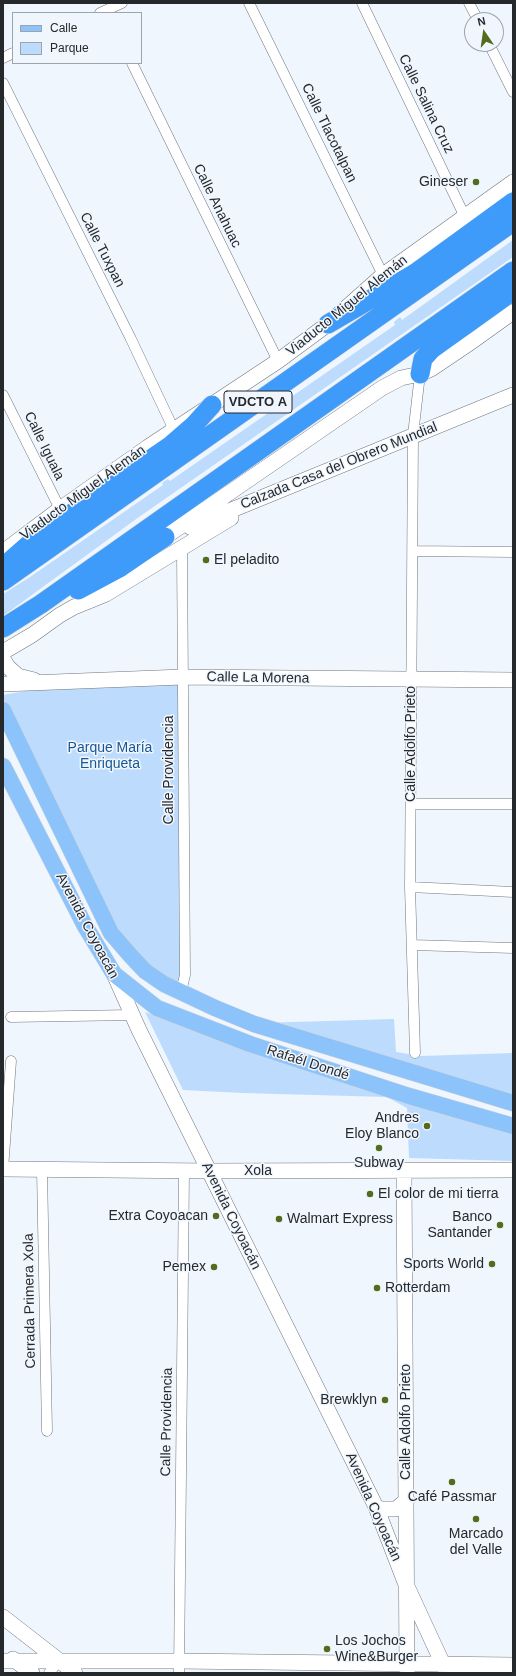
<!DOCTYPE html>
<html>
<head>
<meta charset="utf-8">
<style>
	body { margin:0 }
	#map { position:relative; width:516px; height:1676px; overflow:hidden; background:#f0f6fe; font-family:Arial,sans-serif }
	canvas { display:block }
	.frame { position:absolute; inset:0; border:4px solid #26292c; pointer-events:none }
	.legend { position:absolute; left:12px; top:12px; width:130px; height:52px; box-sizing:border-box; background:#f0f6fe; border:1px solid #9fa4aa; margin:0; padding:5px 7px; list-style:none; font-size:12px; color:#26292c }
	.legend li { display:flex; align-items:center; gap:8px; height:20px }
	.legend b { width:20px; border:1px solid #9fa4aa }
	.north { position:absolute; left:464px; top:12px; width:40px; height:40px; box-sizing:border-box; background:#f0f6fe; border:1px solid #9fa4aa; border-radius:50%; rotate:347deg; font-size:11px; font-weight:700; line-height:16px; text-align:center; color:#26292c }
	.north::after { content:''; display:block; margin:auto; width:14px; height:18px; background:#536b1c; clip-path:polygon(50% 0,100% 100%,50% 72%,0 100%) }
</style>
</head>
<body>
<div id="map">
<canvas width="516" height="1676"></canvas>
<div class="frame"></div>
<ul class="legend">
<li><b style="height:5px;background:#8cc3fb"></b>Calle</li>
<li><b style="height:11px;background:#bddbfd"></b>Parque</li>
</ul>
<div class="north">N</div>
</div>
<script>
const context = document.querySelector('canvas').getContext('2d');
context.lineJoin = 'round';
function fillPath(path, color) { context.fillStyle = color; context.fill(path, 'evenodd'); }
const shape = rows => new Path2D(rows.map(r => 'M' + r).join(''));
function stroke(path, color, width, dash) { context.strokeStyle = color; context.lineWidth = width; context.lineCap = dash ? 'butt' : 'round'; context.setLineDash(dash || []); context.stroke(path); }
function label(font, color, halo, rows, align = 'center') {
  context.font = font + ' Arial,sans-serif'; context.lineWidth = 3; context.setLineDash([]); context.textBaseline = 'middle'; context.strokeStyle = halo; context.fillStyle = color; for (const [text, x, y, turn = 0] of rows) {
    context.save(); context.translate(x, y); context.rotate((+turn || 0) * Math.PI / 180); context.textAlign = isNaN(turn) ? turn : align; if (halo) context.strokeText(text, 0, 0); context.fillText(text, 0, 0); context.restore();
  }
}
fillPath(shape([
	[513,240,513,257,139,517,3,616,3,594,30,577,163,485,162,483,168,479,170,481,395,325,394,322,400,317,402,320],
	[180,680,182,973,179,985,156,971,130,949,109,918,3,698,3,695,37,689],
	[145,1012,415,1102,513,1132,513,1161,409,1158,407,1108,387,1097,243,1093,183,1090],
	[394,1019,396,1052,421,1056,513,1053,513,1098,260,1023]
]), '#bddbfd');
const street = shape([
	[249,3,383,275],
	[362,3,465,217],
	[469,3,478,20],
	[100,13,122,3],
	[489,44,513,92],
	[3,58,13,53],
	[132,63,278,361],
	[3,83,131,339,174,430],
	[3,395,60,509],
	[413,551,513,552],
	[411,804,513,804],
	[410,887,513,892],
	[412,945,513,948],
	[181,992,185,975,182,548],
	[11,1017,132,1015],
	[415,1053,410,887,413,435,420,374],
	[3,1169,11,1061],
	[42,1170,47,1431],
	[49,1673,59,1661],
	[179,1673,184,1171]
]);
const secondary = shape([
	[190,527,513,395],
	[165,537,382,388,401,378,420,374,431,369,474,340,513,312],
	[3,552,60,509,148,447,278,361,328,324,383,275,513,182],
	[3,652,32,635,60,615,74,607,106,594,231,518],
	[3,659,8,667,18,676,34,680],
	[3,684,183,677,513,680],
	[114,974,139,1030,376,1507,405,1582,447,1673],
	[3,1169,209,1171,513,1170],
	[404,1170,407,1673],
	[376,1507,382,1509,396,1509,407,1500],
	[3,1617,75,1673],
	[13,1659,32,1673],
	[3,1661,178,1661,513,1665]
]);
const primary = shape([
	[3,710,111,933,130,955,145,971,164,984,215,1008,254,1024,513,1103],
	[3,766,85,926,114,974,157,1008,250,1044,409,1096,513,1126]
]);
const highway = shape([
	[328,324,417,272,513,202],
	[420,374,423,359,432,349,513,291],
	[3,567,37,537,171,445,193,426,212,405],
	[3,581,513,222],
	[78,590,121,567,165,537],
	[3,628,41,604,513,271]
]);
stroke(street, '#71767d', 11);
stroke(secondary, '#71767d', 16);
stroke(primary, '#d4d4d5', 17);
stroke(highway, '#d4d4d5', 20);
stroke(street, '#fff', 10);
stroke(secondary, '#fff', 15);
stroke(primary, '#8cc3fb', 16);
stroke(highway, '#3f9bf9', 19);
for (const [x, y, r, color] of [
	[476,182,4,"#536b1c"],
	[206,560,4,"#536b1c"],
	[427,1126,4,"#536b1c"],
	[379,1148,4,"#536b1c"],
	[370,1194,4,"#536b1c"],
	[216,1216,4,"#536b1c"],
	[279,1219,4,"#536b1c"],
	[500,1225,4,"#536b1c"],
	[492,1264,4,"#536b1c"],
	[214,1267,4,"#536b1c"],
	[377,1288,4,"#536b1c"],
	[385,1400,4,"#536b1c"],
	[452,1482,4,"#536b1c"],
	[476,1519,4,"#536b1c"],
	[327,1649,4,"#536b1c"]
]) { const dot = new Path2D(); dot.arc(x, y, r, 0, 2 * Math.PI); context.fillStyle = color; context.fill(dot); stroke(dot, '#f0f6fe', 1.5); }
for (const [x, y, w] of [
	[258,402,68]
]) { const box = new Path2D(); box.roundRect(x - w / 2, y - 11, w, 22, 3); context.fillStyle = '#f0f6fe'; context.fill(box); stroke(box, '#26292c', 1); }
label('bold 13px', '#26292c', null, [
	["VDCTO A",258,402]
]);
label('14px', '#26292c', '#f0f6fe', [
	["Calle Salina Cruz",426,104,64],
	["Calle Tlacotalpan",329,133,64],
	["Calle Anahuac",217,206,64],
	["Calle Tuxpan",102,250,63],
	["Viaducto Miguel Alemán",347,306,-39],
	["Calle Iguala",44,446,64],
	["Calzada Casa del Obrero Mundial",339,466,-22],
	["Viaducto Miguel Alemán",83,493,-36],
	["Calle La Morena",258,678,1],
	["Calle Adolfo Prieto",411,744,-90],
	["Calle Providencia",169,770,-90],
	["Avenida Coyoacán",87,926,62],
	["Rafaél Dondé",308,1063,18],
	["Xola",258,1171],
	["Avenida Coyoacán",231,1216,64],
	["Cerrada Primera Xola",30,1301,-91],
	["Calle Providencia",167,1422,-89],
	["Calle Adolfo Prieto",406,1422,-90],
	["Avenida Coyoacán",373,1507,66]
]);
label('14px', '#26292c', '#f0f6fe', [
	["Gineser",468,182],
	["El peladito",214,560,"left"],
	["Andres",419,1118],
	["Eloy Blanco",419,1134],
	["Subway",379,1163,"center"],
	["El color de mi tierra",378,1194,"left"],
	["Extra Coyoacan",208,1216],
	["Banco",492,1217],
	["Santander",492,1233],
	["Walmart Express",287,1219,"left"],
	["Sports World",484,1264],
	["Pemex",206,1267],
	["Rotterdam",385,1288,"left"],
	["Brewklyn",377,1400],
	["Café Passmar",452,1497,"center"],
	["Marcado",476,1534,"center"],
	["del Valle",476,1550,"center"],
	["Los Jochos",335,1641,"left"],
	["Wine&Burger",335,1657,"left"]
], 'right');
label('14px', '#195793', '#f0f6fe', [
	["Parque María",110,748],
	["Enriqueta",110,764]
]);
</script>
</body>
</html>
